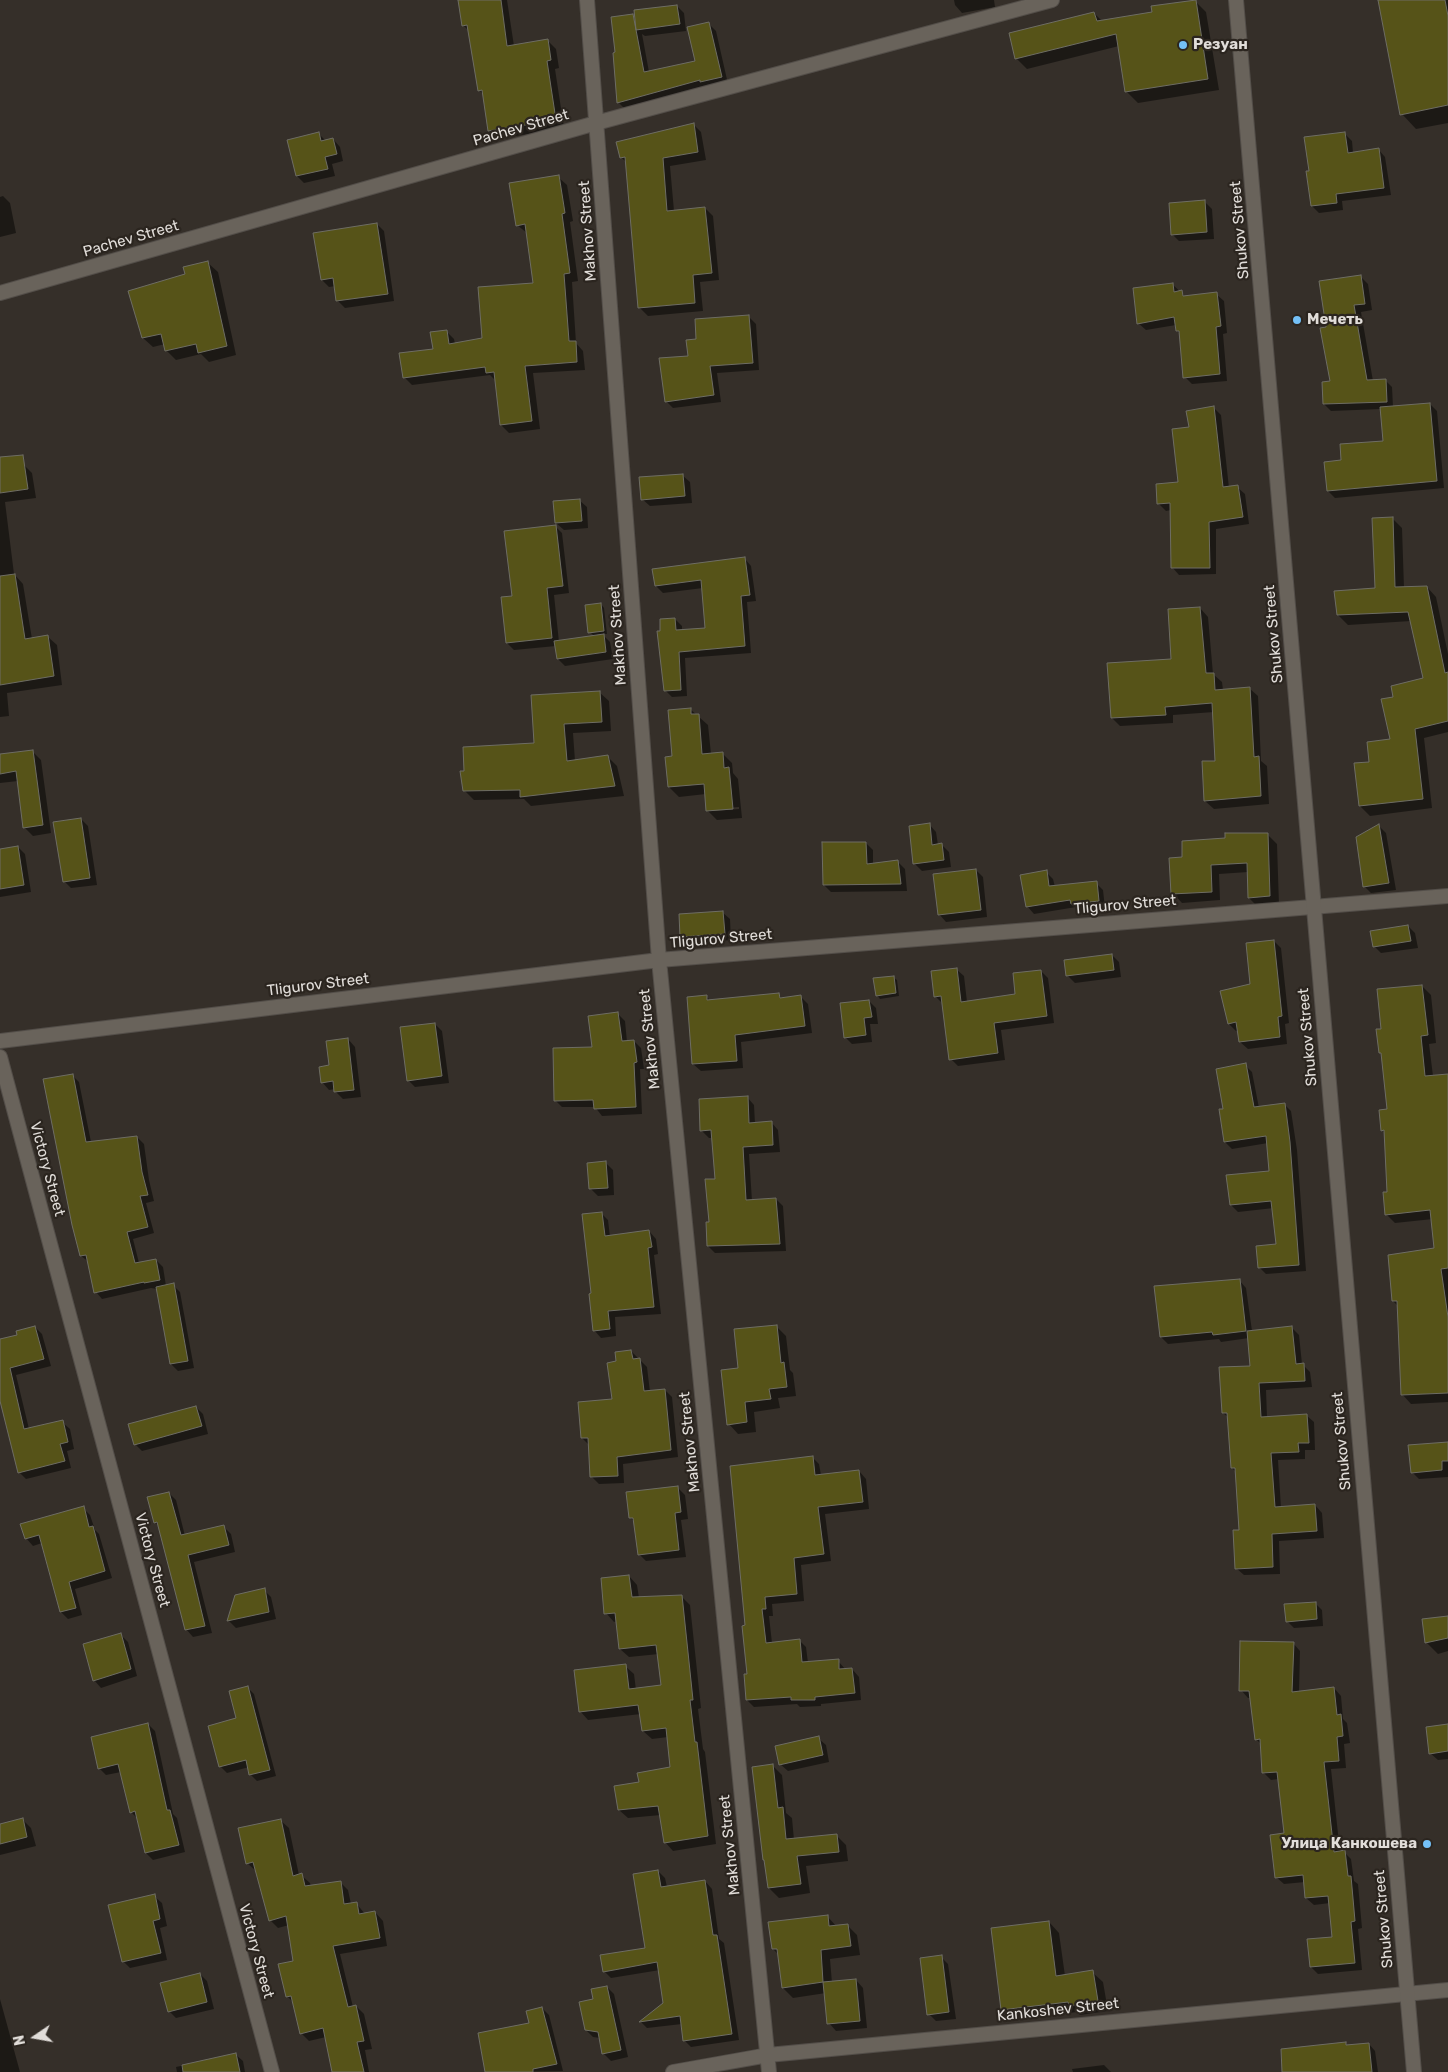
<!DOCTYPE html>
<html>
<head>
<meta charset="utf-8">
<style>
	body { margin:0 }
	#map { position:relative; width:1448px; height:2072px; overflow:hidden; background:#352f29; font-family:Rubik,sans-serif }
	canvas { display:block }
	.north { position:absolute; left:10px; top:2012px; width:50px; height:50px; -webkit-text-stroke:4px #2b251f; paint-order:stroke; rotate:258deg; font-size:14px; font-weight:700; line-height:20px; text-align:center; color:#e1ddd9 }
	.north::after { content:''; display:block; margin:auto; width:18px; height:22px; background:#e1ddd9; clip-path:polygon(50% 0,100% 100%,50% 72%,0 100%) }
</style>
</head>
<body>
<div id="map">
<canvas width="1448" height="2072"></canvas>
<div class="north">N</div>
</div>
<script>
const context = document.querySelector('canvas').getContext('2d');
context.lineJoin = 'round';
function fillPath(path, color) { context.fillStyle = color; context.fill(path, 'evenodd'); }
const shape = rows => new Path2D(rows.map(r => 'M' + r).join(''));
function stroke(path, color, width, dash) { context.strokeStyle = color; context.lineWidth = width; context.lineCap = dash ? 'butt' : 'round'; context.setLineDash(dash || []); context.stroke(path); }
function label(font, color, halo, rows, align = 'center') {
  context.font = font + ' Rubik,sans-serif'; context.lineWidth = 4.5; context.setLineDash([]); context.textBaseline = 'middle'; context.strokeStyle = halo; context.fillStyle = color; for (const [text, x, y, turn = 0] of rows) {
    context.save(); context.translate(x, y); context.rotate((+turn || 0) * Math.PI / 180); context.textAlign = isNaN(turn) ? turn : align; if (halo) context.strokeText(text, 0, 0); context.fillText(text, 0, 0); context.restore();
  }
}
fillPath(shape([
	[459,0,507,0,514,46,548,41,556,49,559,68,555,69,564,128,498,139,489,131,483,94,479,90,470,32,463,25],
	[954,0,994,0,995,7,962,13,955,5],
	[1380,0,1448,0,1448,123,1416,129,1402,114],
	[1195,1,1206,12,1219,90,1138,103,1126,91,1119,46,1027,69,1016,58,1094,13,1102,21,1153,13],
	[677,6,684,13,686,31,645,36,642,34,649,72,697,62,708,23,716,31,728,84,625,109,618,102,633,15,636,19],
	[693,124,701,132,706,160,670,166,674,211,705,208,713,216,719,280,700,282,703,311,648,316,639,307,626,162,621,157],
	[319,134,326,141,333,139,340,147,343,161,332,164,335,176,304,183,297,176],
	[1345,134,1352,141,1353,153,1378,149,1385,157,1391,195,1342,201,1343,210,1319,213,1312,206,1310,172],
	[558,177,567,185,573,221,570,222,578,281,572,282,576,343,583,351,585,370,533,373,540,429,509,433,501,425,496,381,490,375,412,385,404,377,434,350,446,331,454,339,455,344,483,339,534,285,527,233,517,225],
	[3,196,10,203,16,233,0,237,0,197],
	[1205,202,1212,209,1214,239,1179,241,1172,234],
	[377,224,384,231,394,301,345,308,338,301,336,286,329,287,322,280,314,234],
	[208,263,218,272,236,355,209,362,201,354,176,360,166,350,165,344,153,347,143,338,129,292,186,274],
	[1361,277,1368,284,1372,310,1361,312,1373,381,1385,380,1392,387,1393,407,1430,404,1437,411,1444,488,1335,498,1328,491,1342,461,1384,442,1381,409,1331,411,1324,404,1331,382,1327,328],
	[1172,284,1186,297,1216,294,1224,301,1227,333,1223,334,1227,381,1192,384,1185,377,1181,335,1177,331,1176,325,1146,330,1138,323],
	[749,317,756,324,759,370,717,373,721,402,673,408,666,401,698,340],
	[1214,408,1221,415,1229,488,1237,487,1245,494,1249,524,1216,529,1216,574,1179,575,1172,567,1171,510,1166,511,1158,503,1179,484,1190,428],
	[0,461,23,464,32,473,36,498,5,502,14,574,23,584,32,639,48,637,57,645,62,685,7,693,9,716,0,717],
	[682,475,690,482,692,503,650,506,642,499],
	[579,500,587,507,588,528,564,530,556,523],
	[1393,519,1402,528,1404,588,1427,587,1436,597,1448,654,1448,732,1424,738,1432,808,1370,816,1360,806,1370,763,1392,740,1394,698,1425,679,1411,621,1348,625,1338,615,1376,590],
	[555,526,562,533,569,593,554,595,559,642,594,636,590,632,601,604,604,608,607,634,602,634,610,642,613,659,565,666,558,659,556,646,514,650,507,643,513,598],
	[745,559,751,566,756,601,747,602,751,653,685,658,687,696,672,697,665,690,675,619,682,626,682,631,706,629,703,588,663,593,656,586],
	[1200,608,1208,617,1213,674,1222,682,1223,690,1249,688,1258,696,1261,761,1267,766,1269,804,1214,809,1205,801,1217,762,1214,712,1173,715,1173,723,1120,726,1112,718,1173,661],
	[599,692,609,701,611,731,573,733,575,761,608,757,617,766,624,796,531,806,524,799,474,800,464,790,536,744],
	[690,709,708,725,711,754,722,753,732,763,733,773,738,779,742,818,717,820,707,810,706,794,679,797,669,787,673,757],
	[739,807,739,809,714,811,714,809],
	[32,751,41,760,51,833,33,836,24,827,18,781,0,783,0,755],
	[81,819,88,826,97,885,71,888,64,881],
	[929,824,936,832,938,845,942,845,949,852,951,867,922,871,915,864],
	[1379,826,1386,833,1396,890,1371,893,1364,886],
	[1268,835,1277,844,1279,905,1258,907,1249,898,1248,872,1219,874,1220,900,1182,903,1173,893,1184,859],
	[866,843,873,850,873,864,898,862,905,869,907,891,831,892,824,885],
	[18,847,25,854,31,892,0,897,0,850],
	[976,870,983,877,987,917,946,922,939,914],
	[1046,872,1053,879,1055,887,1096,883,1103,890,1105,908,1079,910,1076,907,1034,914,1027,906],
	[722,912,730,919,731,940,689,944,682,937],
	[1408,926,1415,933,1418,948,1381,953,1374,946],
	[1274,941,1281,948,1289,1023,1285,1024,1287,1044,1248,1049,1240,1042,1239,1030,1236,1031,1229,1024],
	[1112,955,1119,962,1121,977,1075,983,1068,976],
	[956,969,964,976,967,1002,1017,995,1041,971,1048,978,1054,1023,1001,1030,1005,1060,958,1066,951,1059,943,1004,935,996],
	[893,977,897,980,899,996,880,999,877,995],
	[1422,986,1431,995,1436,1043,1429,1044,1433,1076,1448,1075,1448,1402,1411,1404,1402,1394,1398,1306,1393,1301,1436,1250,1433,1219,1395,1223,1386,1214,1389,1193,1385,1133,1382,1130,1388,1110,1382,1055,1380,1053,1382,1030],
	[779,995,783,999,801,997,808,1004,812,1033,741,1042,743,1068,701,1071,693,1064,706,996,711,1001],
	[869,1001,876,1008,878,1024,870,1024,872,1042,852,1044,845,1037],
	[618,1014,625,1021,627,1042,634,1041,641,1048,644,1069,640,1069,642,1114,602,1116,595,1107,562,1107,555,1100],
	[435,1024,442,1031,449,1083,415,1087,408,1080],
	[348,1039,355,1047,361,1097,343,1099,336,1092,335,1089,329,1090,322,1082],
	[1245,1065,1252,1072,1259,1108,1284,1104,1291,1111,1297,1150,1306,1271,1266,1274,1259,1267,1278,1245,1274,1208,1238,1212,1231,1205,1270,1172,1268,1143,1232,1149,1225,1142,1224,1110],
	[72,1075,79,1082,91,1142,137,1137,144,1144,149,1180,154,1201,146,1203,154,1233,133,1239,139,1263,156,1260,163,1267,166,1286,173,1285,180,1292,194,1368,178,1371,171,1364,157,1289,151,1288,102,1299,96,1292,89,1262,81,1256],
	[747,1097,754,1105,755,1124,771,1122,778,1130,780,1152,749,1154,752,1201,776,1199,783,1206,786,1251,715,1253,708,1246,717,1180,713,1138,709,1138,702,1131],
	[606,1163,613,1170,614,1195,598,1196,591,1189],
	[601,1213,608,1220,610,1237,649,1231,656,1239,658,1254,654,1255,661,1314,615,1317,616,1336,601,1338,594,1330,592,1295],
	[1239,1280,1246,1288,1252,1331,1291,1327,1299,1335,1302,1364,1310,1372,1312,1387,1266,1390,1267,1417,1306,1415,1314,1422,1315,1450,1305,1450,1305,1459,1278,1460,1281,1508,1315,1505,1322,1513,1324,1538,1279,1541,1280,1574,1244,1575,1236,1568,1240,1531,1236,1472,1232,1468,1229,1418,1223,1413,1252,1367,1249,1338,1221,1342,1219,1339,1168,1344,1161,1337],
	[35,1327,42,1334,51,1366,16,1375,29,1429,62,1422,70,1429,74,1449,67,1451,71,1468,26,1479,19,1472,0,1396,0,1341,18,1336],
	[777,1327,786,1336,790,1370,793,1373,796,1396,778,1398,780,1408,754,1412,756,1432,738,1434,729,1424,739,1369],
	[631,1351,647,1367,650,1392,665,1390,672,1397,678,1457,623,1464,624,1483,599,1484,592,1477,590,1446,582,1438,614,1401,618,1362],
	[196,1407,203,1414,208,1434,142,1451,135,1444],
	[1448,1444,1448,1477,1419,1479,1412,1472],
	[812,1457,819,1464,821,1475,859,1471,866,1479,869,1509,825,1514,831,1561,801,1565,804,1601,772,1604,773,1616,769,1616,772,1643,799,1640,806,1647,808,1663,838,1661,846,1670,852,1669,859,1677,861,1700,821,1704,821,1706,800,1707,797,1704,754,1707,747,1700,748,1675,746,1626],
	[678,1488,685,1495,688,1519,681,1520,686,1557,646,1561,639,1554,635,1523,630,1517],
	[169,1493,176,1500,185,1536,224,1527,231,1534,235,1552,194,1562,212,1633,193,1637,186,1629,159,1527,155,1522],
	[83,1508,90,1515,95,1530,99,1534,112,1578,75,1589,82,1615,68,1619,61,1612,42,1543,33,1546,26,1538],
	[629,1576,637,1585,639,1598,681,1596,690,1605,701,1708,698,1709,703,1749,705,1752,716,1844,673,1851,665,1842,661,1815,628,1818,619,1810,640,1783,671,1768,668,1737,652,1739,643,1731,641,1714,588,1720,580,1711,625,1666,634,1674,636,1690,663,1686,659,1654,629,1657,620,1649,617,1621,614,1622,606,1613],
	[264,1590,271,1597,276,1619,236,1628,229,1621,236,1596],
	[1315,1603,1322,1610,1323,1626,1294,1628,1287,1621],
	[1448,1617,1448,1651,1438,1654,1427,1643],
	[121,1635,128,1642,137,1676,101,1688,94,1680],
	[1293,1643,1300,1651,1299,1692,1334,1688,1341,1696,1343,1719,1347,1723,1350,1743,1344,1744,1346,1768,1331,1769,1340,1852,1344,1852,1351,1859,1354,1881,1358,1884,1362,1928,1358,1929,1362,1970,1318,1974,1311,1967,1334,1938,1330,1903,1314,1905,1306,1898,1305,1882,1284,1884,1276,1877,1286,1834,1279,1779,1271,1780,1264,1773,1262,1745,1256,1739,1251,1698,1248,1698,1241,1690],
	[248,1688,254,1694,276,1776,257,1781,251,1775,249,1767,227,1773,220,1766],
	[148,1724,155,1731,173,1814,177,1818,185,1852,153,1860,146,1853,138,1819,131,1812,121,1772,106,1775,99,1768],
	[1448,1726,1448,1759,1438,1760,1430,1753],
	[818,1738,826,1745,829,1762,788,1771,780,1764],
	[773,1766,782,1775,786,1813,792,1818,794,1840,837,1836,846,1845,848,1861,806,1866,810,1893,779,1898,769,1888,765,1861],
	[22,1819,31,1828,36,1846,0,1855,0,1825],
	[280,1820,289,1828,299,1875,301,1875,310,1883,311,1887,340,1882,348,1890,351,1904,356,1903,365,1914,375,1912,383,1921,387,1946,340,1954,353,2007,356,2006,364,2014,372,2049,365,2050,369,2072,334,2072,326,2037,309,2041,301,2033,294,2003,287,1996,295,1962,289,1925,278,1928,270,1920,256,1871,247,1863],
	[658,1871,665,1878,667,1887,705,1881,712,1889,719,1939,724,1943,739,2040,691,2047,684,2040,682,2024,647,2028,641,2022,665,2004,660,1970,611,1978,604,1971,646,1949],
	[154,1896,162,1903,167,1926,160,1928,167,1960,130,1968,123,1961],
	[827,1916,837,1927,847,1925,857,1935,860,1955,830,1959,832,1983,856,1980,863,1988,867,2028,836,2031,829,2023,826,1993,793,1998,783,1988,779,1955,773,1949],
	[1049,1922,1059,1933,1065,1976,1092,1972,1103,1982,1108,2011,1080,2015,1077,2012,1012,2020,1002,2009],
	[941,1957,948,1964,956,2019,936,2021,929,2014],
	[200,1974,207,1981,214,2009,176,2018,169,2011],
	[607,1987,614,1994,628,2057,611,2061,603,2053,600,2038,593,2037,586,2030,595,2000],
	[0,1999,20,2072,21,2072,0,2072],
	[542,2008,549,2015,563,2071,486,2072,530,2024],
	[1345,2043,1348,2046,1369,2044,1375,2051,1378,2072,1283,2072],
	[235,2054,243,2061,245,2072,177,2072,176,2067],
	[1104,2065,1111,2072,1073,2072,1072,2069]
]), '#0007');
const building = shape([
	[458,0,501,0,507,46,548,39,551,60,547,61,556,120,488,131,482,90,478,91,467,25,462,26,458,0],
	[1196,0,1208,79,1125,92,1116,34,1015,59,1009,33,1094,12,1097,21,1152,12,1151,6,1196,0],
	[1378,0,1445,0,1448,16,1448,105,1400,115,1378,0],
	[677,5,680,24,636,30,634,10,677,5],
	[633,14,644,72,695,61,687,27,709,22,722,77,700,82,700,80,617,103,613,53,615,52,611,17,633,14],
	[694,123,698,152,663,158,667,211,705,207,712,273,693,275,695,303,638,308,625,157,620,158,616,142,694,123],
	[319,132,321,141,333,138,337,154,325,157,328,169,296,176,287,140,319,132],
	[1345,132,1348,153,1379,148,1384,188,1336,194,1337,203,1311,206,1306,171,1309,171,1304,137,1345,132],
	[559,175,565,213,562,214,570,273,564,274,569,341,576,341,577,362,525,366,532,421,500,425,494,372,486,373,485,367,403,378,399,353,433,349,430,332,447,330,449,344,482,338,478,287,533,283,525,224,516,226,509,183,559,175],
	[1205,200,1207,232,1171,235,1169,203,1205,200],
	[377,223,388,294,336,301,333,278,321,280,313,233,377,223],
	[208,261,227,346,198,353,196,344,165,351,161,334,142,338,128,291,185,274,183,267,208,261],
	[1361,275,1365,304,1354,305,1367,380,1386,379,1387,402,1323,404,1322,382,1330,381,1320,328,1326,327,1319,281,1361,275],
	[1173,283,1174,292,1182,290,1183,296,1217,292,1221,326,1216,327,1220,374,1183,378,1179,331,1176,331,1174,317,1137,324,1133,288,1173,283],
	[749,315,753,363,710,366,714,395,665,402,659,358,688,356,686,340,696,339,695,319,749,315],
	[1430,403,1437,481,1327,491,1324,462,1341,460,1340,444,1383,441,1380,407,1430,403],
	[1214,406,1223,487,1238,485,1243,517,1209,522,1210,568,1171,568,1170,503,1157,504,1156,484,1178,482,1172,429,1189,427,1186,411,1214,406],
	[23,455,28,489,0,493,0,457,23,455],
	[683,474,685,496,641,500,639,477,683,474],
	[580,499,582,521,555,523,553,501,580,499],
	[1393,517,1395,587,1427,586,1445,673,1448,672,1448,721,1415,729,1423,799,1359,806,1354,763,1369,762,1367,742,1390,739,1381,699,1393,697,1391,686,1423,678,1408,612,1337,615,1334,591,1375,588,1372,518,1393,517],
	[556,525,563,586,547,588,552,638,506,643,501,597,512,596,504,531,556,525],
	[745,557,750,595,741,596,745,646,679,652,681,690,664,691,657,631,660,631,660,619,675,618,676,630,705,628,701,580,655,586,652,569,745,557],
	[15,574,25,639,48,635,54,676,0,685,0,576,15,574],
	[601,603,604,631,588,633,585,605,601,603],
	[1200,607,1206,673,1214,673,1215,690,1250,687,1254,757,1259,756,1261,796,1204,801,1202,761,1215,761,1212,703,1165,707,1166,715,1111,718,1107,663,1171,659,1168,609,1200,607],
	[604,634,606,652,557,659,554,641,604,634],
	[600,691,602,722,564,724,567,761,608,755,615,786,520,797,520,790,463,791,460,771,464,771,463,747,534,743,531,695,600,691],
	[691,708,691,714,699,714,702,754,723,752,724,768,729,767,733,809,706,811,704,784,668,787,665,757,672,756,668,710,691,708],
	[33,750,43,825,23,828,16,771,0,774,0,754,33,750],
	[81,818,90,878,63,882,53,822,81,818],
	[930,823,932,845,942,843,944,860,913,864,909,826,930,823],
	[1379,824,1389,883,1363,887,1356,837,1379,824],
	[1225,833,1268,833,1270,896,1248,898,1247,863,1211,865,1212,892,1171,894,1169,858,1182,857,1182,841,1225,838,1225,833],
	[822,842,866,842,867,864,898,860,901,884,823,885,822,842],
	[18,846,24,885,0,889,0,849,18,846],
	[976,869,981,910,938,915,933,874,976,869],
	[1047,870,1049,886,1097,881,1099,901,1071,904,1070,900,1026,907,1020,875,1047,870],
	[723,911,725,934,680,937,679,914,723,911],
	[1408,925,1411,941,1373,947,1370,931,1408,925],
	[1274,940,1282,1016,1278,1017,1280,1037,1239,1042,1236,1022,1228,1024,1220,991,1250,984,1246,943,1274,940],
	[1112,954,1114,970,1066,976,1064,960,1112,954],
	[957,968,961,1002,1015,994,1013,973,1041,970,1047,1016,994,1023,998,1053,949,1060,941,996,934,997,931,971,957,968],
	[894,976,896,993,876,996,873,978,894,976],
	[1422,985,1428,1035,1421,1036,1425,1076,1448,1074,1448,1268,1441,1269,1448,1317,1448,1393,1401,1395,1397,1301,1392,1301,1388,1255,1434,1248,1430,1210,1385,1215,1383,1192,1387,1192,1384,1130,1381,1131,1379,1110,1387,1109,1381,1053,1379,1053,1376,1029,1381,1029,1377,989,1422,985],
	[779,993,780,998,801,995,805,1026,735,1035,737,1061,692,1064,687,997,707,995,707,1000,779,993],
	[869,1000,872,1017,864,1018,866,1035,844,1038,840,1003,869,1000],
	[618,1012,622,1041,634,1040,637,1062,634,1063,636,1107,594,1109,593,1100,554,1101,553,1048,592,1047,588,1016,618,1012],
	[435,1023,442,1076,407,1081,400,1027,435,1023],
	[348,1038,354,1090,334,1092,333,1081,321,1083,319,1067,329,1065,326,1041,348,1038],
	[1246,1063,1254,1107,1285,1103,1290,1142,1299,1265,1258,1268,1256,1246,1276,1244,1271,1201,1230,1205,1226,1175,1269,1171,1266,1136,1224,1142,1219,1109,1223,1109,1216,1069,1246,1063],
	[73,1074,86,1142,137,1136,142,1172,148,1195,140,1196,148,1227,127,1232,135,1263,156,1259,160,1280,144,1283,144,1282,94,1293,86,1255,80,1256,72,1225,43,1079,73,1074],
	[748,1096,749,1123,772,1121,773,1145,743,1147,746,1200,776,1198,780,1244,707,1246,706,1222,709,1222,705,1179,715,1179,711,1130,700,1131,699,1099,748,1096],
	[606,1161,608,1188,589,1189,587,1163,606,1161],
	[602,1212,605,1236,649,1230,652,1247,648,1248,654,1307,608,1311,610,1329,593,1331,589,1294,591,1293,582,1214,602,1212],
	[1240,1279,1246,1331,1213,1335,1212,1332,1160,1337,1154,1286,1240,1279],
	[174,1283,188,1361,170,1364,156,1287,174,1283],
	[777,1325,781,1363,784,1362,787,1387,769,1389,771,1399,745,1402,747,1422,727,1425,721,1370,738,1368,734,1329,777,1325],
	[35,1326,44,1359,10,1368,24,1429,63,1420,68,1442,60,1444,65,1461,18,1473,0,1401,0,1339,17,1335,16,1331,35,1326],
	[1292,1326,1296,1364,1304,1363,1305,1381,1259,1383,1261,1417,1307,1414,1309,1443,1298,1443,1299,1452,1271,1453,1275,1507,1315,1504,1317,1531,1272,1534,1273,1567,1235,1569,1233,1530,1239,1530,1235,1468,1231,1468,1227,1413,1222,1413,1219,1367,1250,1366,1247,1331,1292,1326],
	[631,1350,633,1359,640,1358,644,1391,665,1389,671,1450,617,1457,618,1476,590,1477,588,1438,581,1438,578,1402,612,1399,607,1363,616,1361,615,1352,631,1350],
	[196,1406,202,1426,134,1445,128,1424,196,1406],
	[1448,1442,1448,1461,1442,1461,1442,1470,1411,1473,1408,1445,1448,1442],
	[813,1456,815,1475,859,1470,863,1502,818,1507,824,1554,794,1558,797,1594,765,1597,766,1609,762,1609,766,1643,800,1639,802,1662,839,1659,839,1669,852,1668,855,1693,815,1697,815,1700,791,1700,791,1697,746,1700,744,1674,747,1674,742,1626,745,1625,730,1466,813,1456],
	[678,1486,681,1512,675,1513,679,1550,638,1555,633,1518,629,1518,626,1492,678,1486],
	[169,1492,181,1535,224,1525,229,1545,188,1555,205,1626,185,1630,157,1522,154,1523,147,1497,169,1492],
	[84,1506,89,1527,93,1526,105,1571,69,1582,76,1608,60,1612,39,1535,25,1539,20,1524,84,1506],
	[629,1575,632,1597,682,1595,693,1700,690,1700,695,1742,697,1742,708,1836,664,1843,658,1806,618,1810,614,1786,639,1782,637,1773,670,1767,666,1728,642,1731,638,1705,579,1712,574,1670,626,1664,629,1689,661,1685,656,1645,619,1649,615,1613,604,1614,601,1578,629,1575],
	[265,1588,269,1612,227,1621,235,1595,265,1588],
	[1316,1602,1317,1619,1286,1622,1284,1604,1316,1602],
	[1448,1616,1448,1638,1425,1643,1422,1619,1448,1616],
	[121,1633,131,1669,93,1681,83,1644,121,1633],
	[1240,1641,1294,1642,1292,1692,1334,1687,1337,1715,1341,1714,1343,1736,1337,1737,1339,1761,1324,1762,1334,1852,1345,1850,1348,1876,1351,1876,1355,1921,1351,1922,1355,1963,1310,1967,1307,1939,1332,1937,1328,1896,1305,1898,1303,1875,1275,1878,1270,1835,1284,1833,1277,1772,1262,1773,1260,1739,1255,1740,1249,1691,1239,1691,1240,1641],
	[248,1686,270,1770,249,1775,246,1760,219,1767,208,1726,236,1718,229,1691,248,1686],
	[148,1723,167,1810,170,1810,179,1845,145,1853,135,1811,130,1813,118,1764,98,1769,91,1737,148,1723],
	[1448,1724,1448,1751,1429,1754,1426,1727,1448,1724],
	[819,1736,823,1755,779,1765,775,1746,819,1736],
	[773,1764,778,1808,783,1807,786,1839,837,1834,839,1852,797,1856,801,1884,768,1888,764,1860,763,1860,752,1767,773,1764],
	[23,1818,27,1837,0,1844,0,1824,23,1818],
	[281,1819,293,1876,302,1873,305,1886,341,1881,344,1904,357,1902,359,1914,375,1911,380,1938,333,1946,348,2007,356,2005,364,2041,357,2042,364,2072,332,2072,323,2028,300,2034,291,1996,286,1997,278,1964,293,1961,286,1916,269,1921,253,1862,246,1864,238,1828,281,1819],
	[658,1870,661,1887,705,1880,713,1935,717,1935,732,2034,683,2041,680,2016,639,2022,663,2003,657,1962,603,1972,600,1955,645,1948,633,1874,658,1870],
	[155,1894,160,1919,153,1921,161,1953,122,1962,108,1905,155,1894],
	[828,1915,829,1926,848,1924,851,1946,821,1950,823,1982,782,1988,777,1949,772,1949,768,1922,828,1915],
	[1049,1921,1056,1976,1093,1970,1098,2001,1069,2006,1068,2002,1001,2010,991,1928,1049,1921],
	[942,1955,949,2012,927,2015,920,1958,942,1955],
	[200,1973,207,2002,168,2012,160,1983,200,1973],
	[856,1979,860,2021,827,2024,823,1982,856,1979],
	[607,1986,621,2050,602,2054,598,2032,585,2030,579,2002,593,1999,591,1989,607,1986],
	[542,2007,557,2064,533,2069,533,2072,485,2072,478,2033,529,2023,526,2011,542,2007],
	[1346,2042,1346,2045,1369,2043,1372,2072,1282,2072,1281,2049,1346,2042],
	[236,2053,240,2072,183,2072,182,2065,236,2053]
]);
fillPath(building, '#565318');
stroke(building, '#6e6d64', 1);
const minor = shape([
	[587,0,659,960,769,2072],
	[0,293,596,123,1052,0],
	[0,1041,659,960,1448,896],
	[0,1057,272,2072],
	[673,2072,768,2055,1448,1990]
]);
const secondary = shape([
	[1236,0,1414,2072]
]);
stroke(minor, '#534e49', 16);
stroke(secondary, '#534e49', 16);
stroke(minor, '#69635b', 14);
stroke(secondary, '#69635b', 14);
for (const [x, y, r, color] of [
	[1183,45,5,"#74c0f6"],
	[1297,320,5,"#74c0f6"],
	[1427,1844,5,"#74c0f6"]
]) { const dot = new Path2D(); dot.arc(x, y, r, 0, 2 * Math.PI); context.fillStyle = color; context.fill(dot); stroke(dot, '#2b251f', 2); }
label('bold 15px', '#e1ddd9', '#2b251f', [
	["Резуан",1193,45],
	["Мечеть",1307,320],
	["Улица Канкошева",1417,1844,"right"]
], 'left');
label('15px', '#e1ddd9', '#2b251f', [
	["Pachev Street",521,128,-16],
	["Shukov Street",1240,230,-95],
	["Makhov Street",588,231,-94],
	["Pachev Street",131,239,-16],
	["Shukov Street",1274,634,-95],
	["Makhov Street",618,635,-94],
	["Tligurov Street",1125,905,-5],
	["Tligurov Street",721,939,-5],
	["Tligurov Street",318,985,-7],
	["Shukov Street",1308,1037,-95],
	["Makhov Street",650,1039,-96],
	["Victory Street",47,1169,75],
	["Shukov Street",1342,1441,-95],
	["Makhov Street",690,1442,-96],
	["Victory Street",152,1560,75],
	["Makhov Street",730,1845,-96],
	["Shukov Street",1384,1919,-95],
	["Victory Street",256,1951,75],
	["Kankoshev Street",1058,2010,-6]
]);
</script>
</body>
</html>
